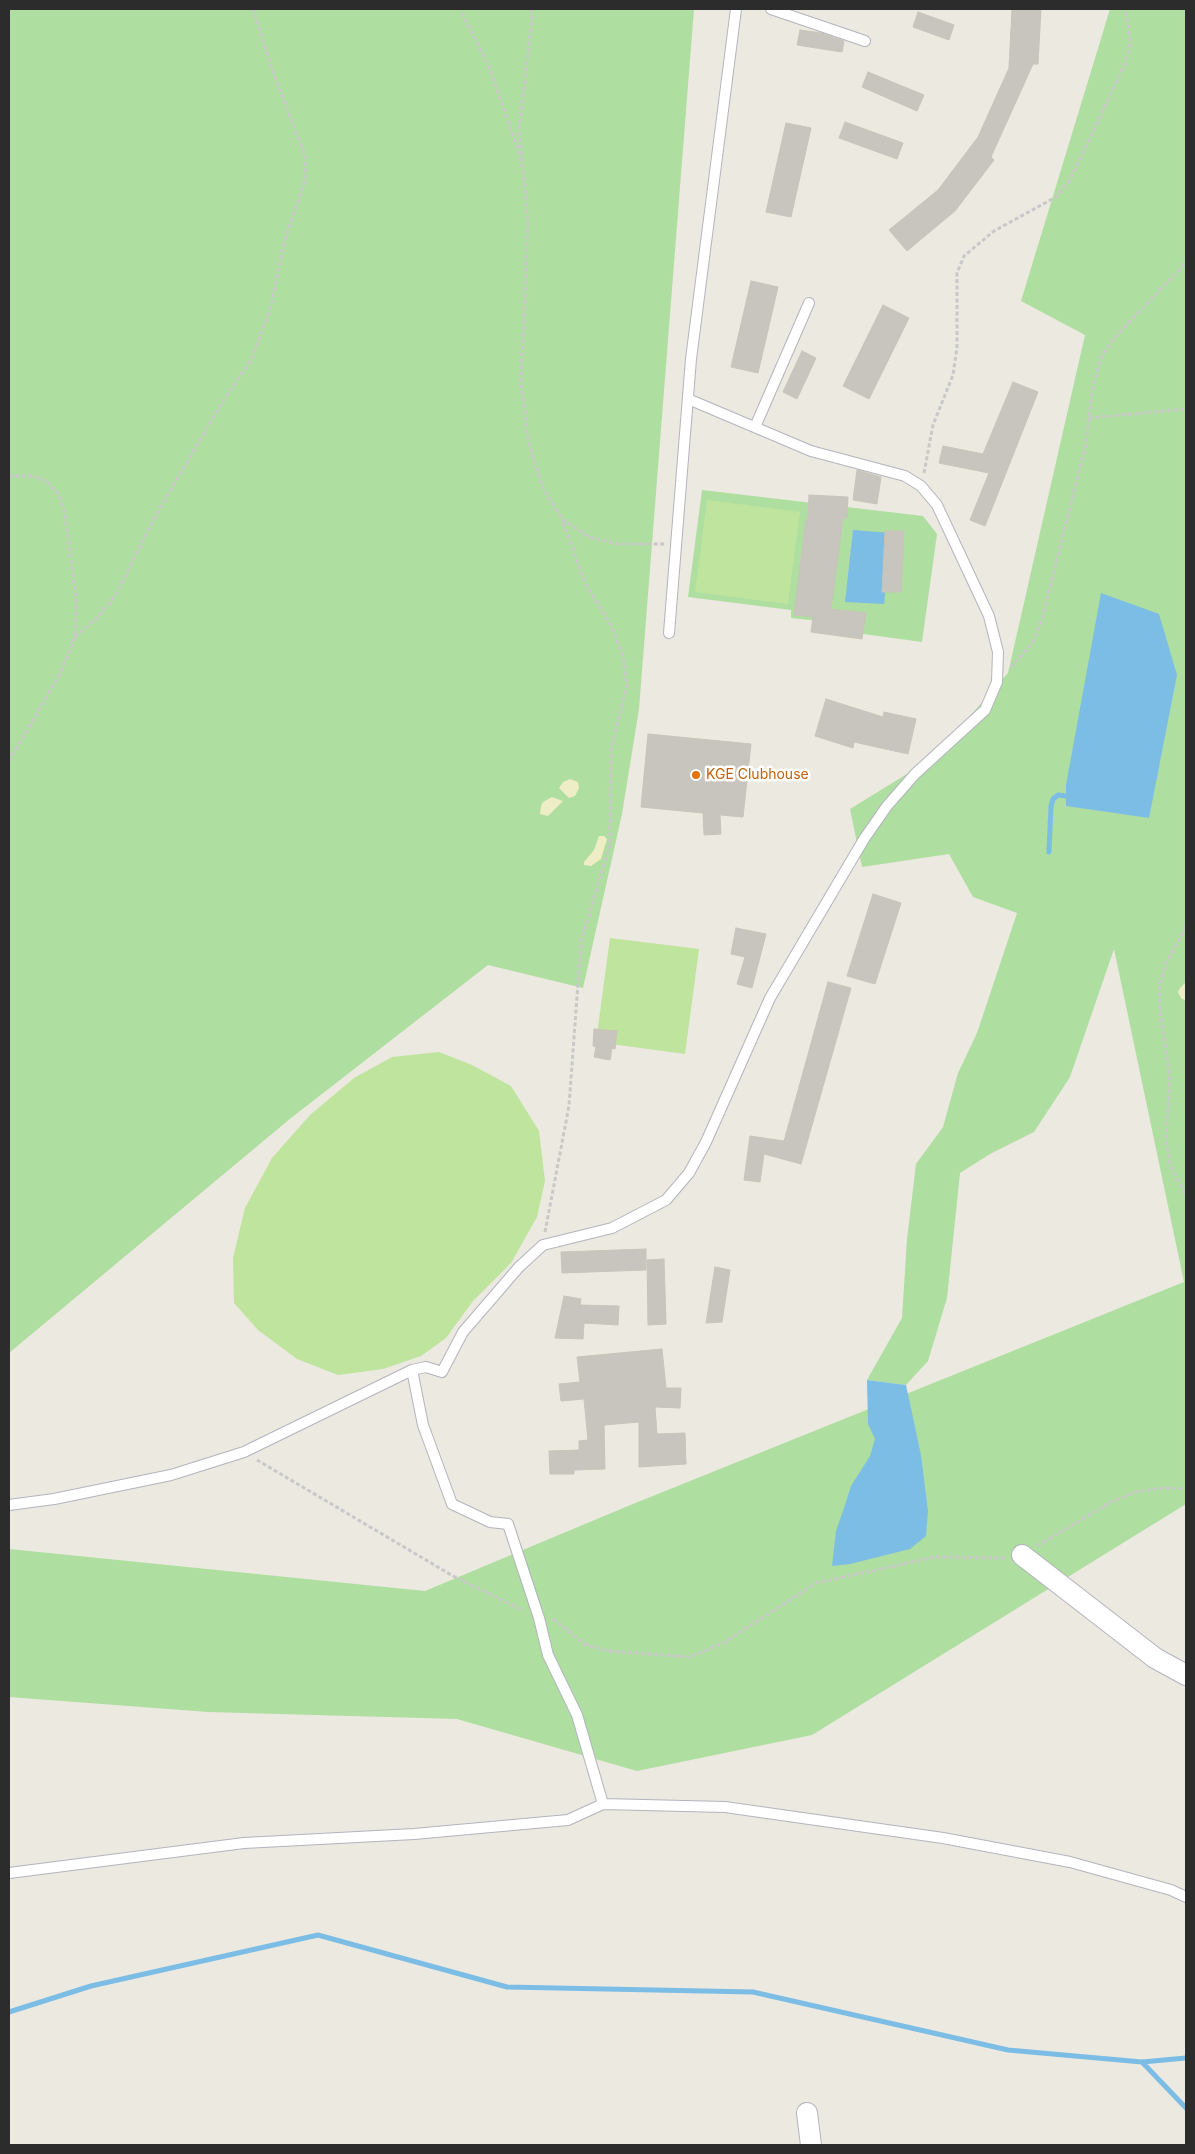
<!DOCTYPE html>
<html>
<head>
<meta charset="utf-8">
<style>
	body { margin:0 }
	#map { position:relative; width:1195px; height:2154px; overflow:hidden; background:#ece9e0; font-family:Inter,sans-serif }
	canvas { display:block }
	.frame { position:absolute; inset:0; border:10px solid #2c2c2c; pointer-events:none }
</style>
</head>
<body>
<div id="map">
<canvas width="1195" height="2154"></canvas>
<div class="frame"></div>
</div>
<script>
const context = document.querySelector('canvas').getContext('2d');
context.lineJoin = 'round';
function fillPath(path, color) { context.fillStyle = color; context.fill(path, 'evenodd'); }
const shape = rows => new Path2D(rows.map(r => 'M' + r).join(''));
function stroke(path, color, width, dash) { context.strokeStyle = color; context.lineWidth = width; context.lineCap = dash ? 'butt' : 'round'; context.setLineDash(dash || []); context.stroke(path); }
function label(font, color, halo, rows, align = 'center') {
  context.font = font + ' Inter,sans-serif'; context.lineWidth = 5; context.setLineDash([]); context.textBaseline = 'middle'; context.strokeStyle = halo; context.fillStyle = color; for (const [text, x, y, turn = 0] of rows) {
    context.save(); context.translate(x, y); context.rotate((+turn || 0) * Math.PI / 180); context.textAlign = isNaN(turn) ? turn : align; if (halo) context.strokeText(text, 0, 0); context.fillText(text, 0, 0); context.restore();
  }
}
fillPath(shape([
	[9,9,694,9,639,709,622,814,583,988,488,965,291,1118,9,1353],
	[1110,9,1186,9,1186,1504,812,1735,637,1771,457,1719,208,1712,9,1697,9,1549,425,1591,628,1506,1184,1282,1114,949,1070,1077,1034,1132,990,1154,960,1173,947,1298,928,1361,906,1385,867,1380,902,1318,907,1239,916,1164,943,1127,958,1073,977,1033,1017,913,973,897,949,854,862,867,850,809,933,758,1008,673,1085,335,1021,301],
	[702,490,923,516,937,534,922,642,827,629,828,622,791,618,791,610,688,597]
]), '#afdea1');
fillPath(shape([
	[570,779,578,782,579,788,575,796,569,798,559,788,563,782],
	[552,797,563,801,548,816,540,814,541,806,543,802],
	[599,836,604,836,607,839,601,859,591,866,584,865,584,862,594,850],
	[1186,982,1186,1001,1181,998,1178,992,1180,988]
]), '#eeedc6');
fillPath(shape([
	[707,500,800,512,788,604,695,592],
	[610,938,699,949,685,1054,596,1042],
	[439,1052,472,1065,511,1086,539,1131,545,1181,537,1217,511,1263,473,1301,446,1338,421,1356,383,1369,338,1375,297,1359,258,1330,234,1303,233,1258,245,1208,272,1158,310,1115,354,1078,392,1057]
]), '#bee49e');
fillPath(shape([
	[853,530,891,533,884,604,845,602],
	[1101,593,1159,614,1177,675,1149,818,1066,806,1066,785],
	[867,1380,906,1385,921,1455,928,1511,926,1536,910,1549,850,1564,832,1566,836,1531,844,1508,851,1486,870,1456,875,1439,868,1424]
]), '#7cbde5');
stroke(shape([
	[1049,852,1051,806,1053,799,1058,795,1066,796],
	[9,2012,91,1986,318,1935,507,1987,753,1992,1008,2050,1142,2062,1186,2058],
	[1142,2062,1186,2108]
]), '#7cbde5', 5);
const building = shape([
	[1012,9,1041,9,1038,64,1033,64,991,157,994,160,955,211,907,251,889,230,938,190,978,137,1009,68,1012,9],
	[918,12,954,25,949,40,913,27,918,12],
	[800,30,821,33,844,41,842,52,797,45,800,30],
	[868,72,924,95,917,111,862,87,868,72],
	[845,122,903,143,897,159,839,138,845,122],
	[786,123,811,128,791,217,766,212,786,123],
	[751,281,778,287,758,373,731,367,751,281],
	[883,305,909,318,869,399,843,386,883,305],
	[802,351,816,358,797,399,783,392,802,351],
	[1013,382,1038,392,985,526,970,520,989,473,939,463,943,446,983,454,1013,382],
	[857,470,881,477,877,504,853,500,857,470],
	[809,495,848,497,847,518,843,518,831,609,866,613,862,639,811,632,813,617,794,615,806,520,808,520,809,495],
	[885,531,904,531,901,592,882,592,885,531],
	[826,699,883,717,884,712,916,719,908,754,854,742,853,748,815,736,826,699],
	[648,734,751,744,743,817,720,815,721,834,704,835,703,813,641,807,648,734],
	[873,894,901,903,875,984,847,976,873,894],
	[736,928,766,934,752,988,737,984,745,957,731,954,736,928],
	[828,982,851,988,801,1164,764,1154,760,1182,744,1180,750,1136,784,1141,828,982],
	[594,1029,617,1031,615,1049,612,1048,610,1060,594,1057,596,1047,593,1046,594,1029],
	[646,1249,646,1270,562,1273,561,1252,646,1249],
	[664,1259,666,1324,648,1325,647,1260,664,1259],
	[715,1267,730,1270,722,1322,706,1323,715,1267],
	[564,1296,581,1299,580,1305,619,1306,618,1325,584,1323,583,1339,555,1338,564,1296],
	[662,1349,666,1388,681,1388,680,1408,655,1407,657,1434,685,1433,686,1464,639,1467,639,1422,604,1425,605,1469,574,1470,574,1474,550,1474,549,1451,579,1450,579,1441,588,1440,584,1399,561,1401,559,1384,580,1382,577,1357,662,1349]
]);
fillPath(building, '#c8c5bf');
stroke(building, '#c8c4b9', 1);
const service = shape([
	[771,9,865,41],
	[755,427,809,303],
	[669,633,691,359,736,9],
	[412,1370,423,1425,452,1504,490,1522,508,1524,539,1618,548,1655,577,1715,603,1804],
	[9,1505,54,1499,171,1475,244,1452,412,1370,426,1367,442,1372,463,1332,519,1267,543,1245,612,1228,666,1200,689,1173,706,1142,770,998,864,839,887,806,915,774,985,710,997,682,998,652,989,616,937,505,921,486,905,476,811,451,688,399],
	[9,1873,244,1843,414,1834,568,1820,603,1804,725,1807,943,1838,1070,1862,1171,1890,1186,1897]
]);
const minor = shape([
	[1022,1555,1155,1658,1186,1675],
	[807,2113,811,2145]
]);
stroke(service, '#b3b4be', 12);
stroke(minor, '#b3b4be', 22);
stroke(shape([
	[531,9,532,18,519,130,528,221,521,383,528,440,542,486,562,519,589,537,618,544,665,544],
	[462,13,488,64,521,158],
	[1089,418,1186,409],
	[924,473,933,425,953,375,957,347,957,273,964,256,994,231,1056,197,1070,180,1124,66,1131,43,1125,9],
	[9,476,33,476,46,481,59,495,65,513,76,598,75,637,61,672,9,761],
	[75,637,96,619,115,596,156,515,223,401,251,360,270,310,285,239,306,178,305,156,272,69,253,9],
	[1011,667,1032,644,1041,623,1086,444,1092,391,1101,357,1115,337,1181,268,1186,260],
	[1186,927,1166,963,1160,984,1160,1011,1170,1077,1166,1141,1171,1167,1186,1196],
	[545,1232,569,1106,581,942,610,844,611,749,627,685,623,656,611,625,585,583,562,519],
	[257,1460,453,1576,524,1611],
	[1037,1546,1111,1502,1136,1492,1163,1488,1186,1489],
	[553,1619,586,1645,608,1651,690,1657,725,1642,816,1583,935,1557,1006,1558]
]), '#c8c8c8', 3, [4, 2.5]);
stroke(service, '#fff', 10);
stroke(minor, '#fff', 20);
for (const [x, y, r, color] of [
	[696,775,5,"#e8710a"]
]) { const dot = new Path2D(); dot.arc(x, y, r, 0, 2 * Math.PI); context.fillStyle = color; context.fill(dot); stroke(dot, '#fff', 2); }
label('14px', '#c56008', '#fff', [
	["KGE Clubhouse",706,775]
], 'left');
</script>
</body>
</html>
